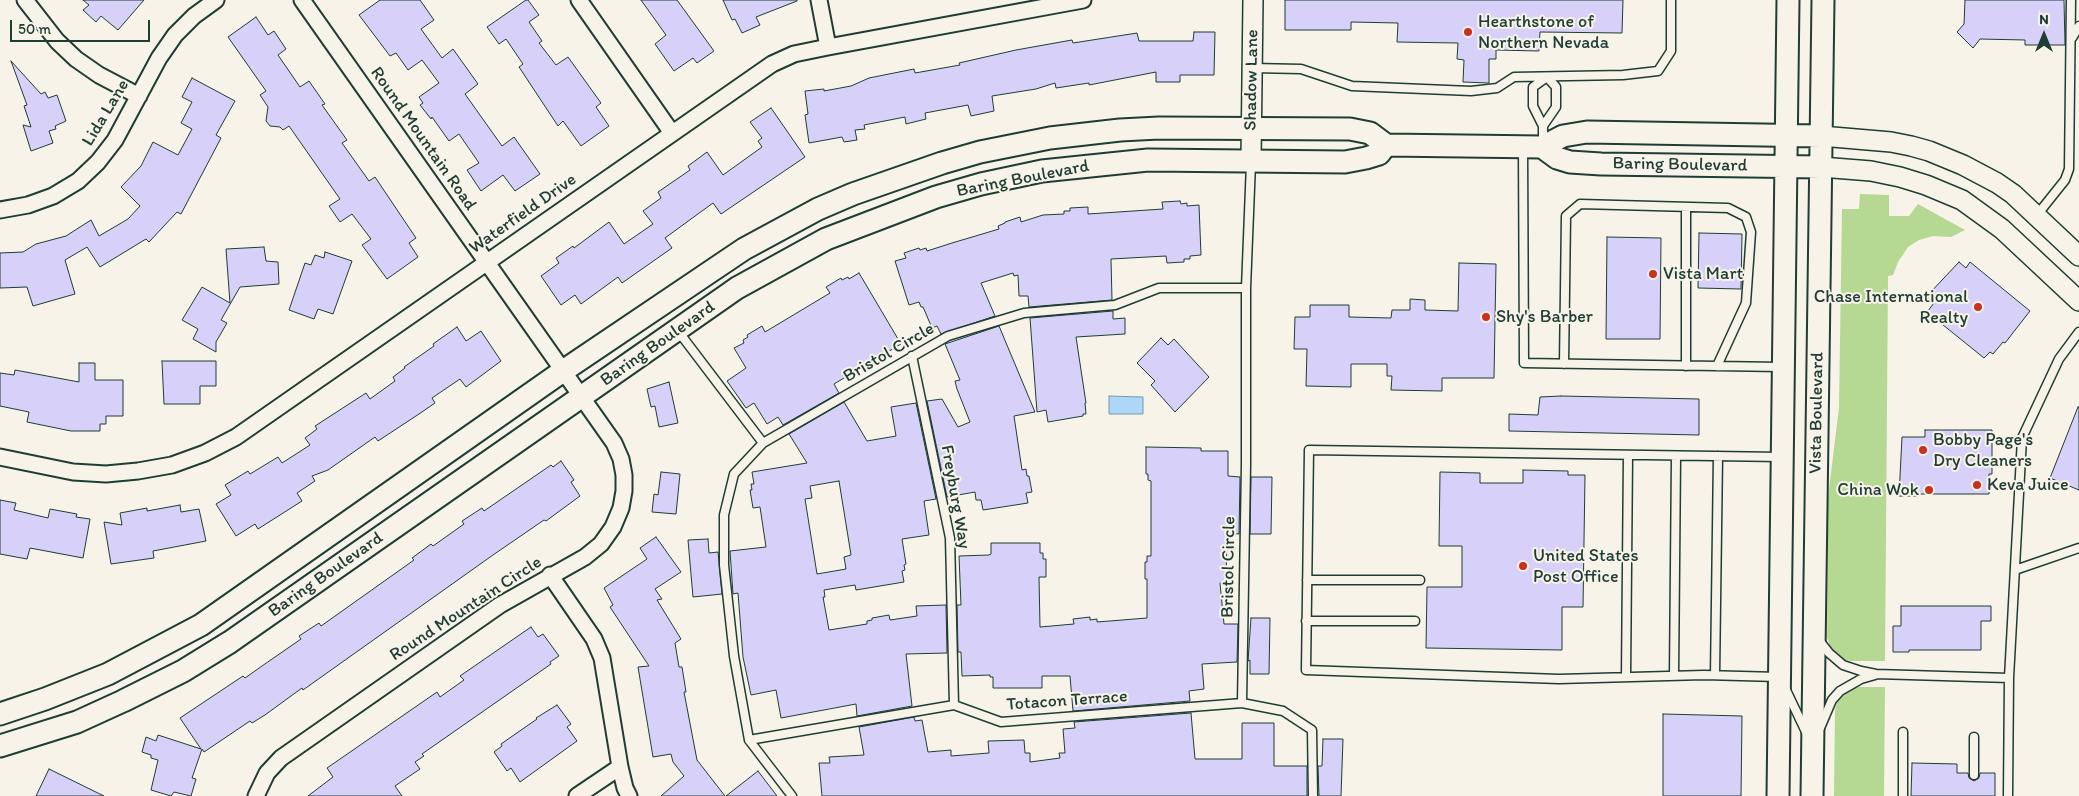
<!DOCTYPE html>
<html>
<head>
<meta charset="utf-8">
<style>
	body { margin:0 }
	#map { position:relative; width:2079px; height:796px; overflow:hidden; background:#f7f3e8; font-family:Itim,sans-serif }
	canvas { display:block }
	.north { position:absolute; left:2019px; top:10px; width:50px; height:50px; -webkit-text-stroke:4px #f7f3e8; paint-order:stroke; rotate:0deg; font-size:14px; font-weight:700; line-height:20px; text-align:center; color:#1f3d34 }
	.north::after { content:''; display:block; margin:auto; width:18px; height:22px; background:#1f3d34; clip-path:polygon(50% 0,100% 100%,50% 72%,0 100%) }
	.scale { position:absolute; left:10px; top:20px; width:140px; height:22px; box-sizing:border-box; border:2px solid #1f3d34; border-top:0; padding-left:6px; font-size:15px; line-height:18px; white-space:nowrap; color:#1f3d34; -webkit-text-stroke:4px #f7f3e8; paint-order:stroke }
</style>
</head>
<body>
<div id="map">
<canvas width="2079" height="796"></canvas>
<div class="north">N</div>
<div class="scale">50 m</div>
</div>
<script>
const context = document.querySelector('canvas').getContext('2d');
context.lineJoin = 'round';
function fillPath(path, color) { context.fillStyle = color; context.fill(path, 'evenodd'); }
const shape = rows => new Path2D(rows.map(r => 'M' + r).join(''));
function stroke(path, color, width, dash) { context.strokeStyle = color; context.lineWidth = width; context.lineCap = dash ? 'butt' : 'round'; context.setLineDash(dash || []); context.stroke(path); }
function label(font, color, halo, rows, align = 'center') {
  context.font = font + ' Itim,sans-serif'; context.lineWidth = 4; context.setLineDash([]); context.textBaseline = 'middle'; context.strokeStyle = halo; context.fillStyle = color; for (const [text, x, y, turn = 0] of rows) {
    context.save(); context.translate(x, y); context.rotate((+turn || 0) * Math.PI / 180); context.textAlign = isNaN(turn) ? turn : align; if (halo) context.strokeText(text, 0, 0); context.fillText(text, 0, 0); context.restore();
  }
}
fillPath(shape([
	[1860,194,1889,195,1889,216,1909,216,1918,204,1965,230,1951,237,1933,236,1919,240,1908,247,1898,262,1893,275,1888,276,1885,661,1851,661,1841,659,1832,651,1827,638,1828,497,1839,408,1842,209,1859,209],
	[1859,687,1885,687,1884,796,1834,796,1835,710,1838,700,1843,694,1850,689]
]), '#b5d892');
const water = shape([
	[1109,396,1143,397,1143,414,1109,414,1109,396]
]);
fillPath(water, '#aed6f9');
stroke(water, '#7599aa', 1);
const building = shape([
	[83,0,144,0,118,30,101,16,96,22,83,10,89,5,83,0],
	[380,0,420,0,434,20,421,29,442,58,453,49,478,84,465,94,502,146,514,137,540,174,515,191,503,175,481,191,467,170,479,163,459,134,449,141,432,117,431,119,420,105,423,103,419,97,439,83,422,60,408,70,396,53,390,56,359,15,380,0],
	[526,0,528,0,539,15,529,22,542,41,539,43,556,65,568,57,601,103,596,107,609,126,581,146,563,121,558,126,519,67,523,64,506,39,499,44,487,27,526,0],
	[641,0,677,0,714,51,697,63,693,58,674,71,655,44,666,35,641,0],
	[723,0,797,0,797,1,756,17,760,25,742,33,735,19,732,20,723,0],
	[1285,0,1623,0,1622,33,1540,32,1539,51,1496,50,1496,59,1489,59,1489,83,1463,82,1464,60,1457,59,1458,43,1397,42,1398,23,1351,22,1351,30,1285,30,1285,0],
	[1965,0,2064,0,2065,45,2025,45,2025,40,1980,39,1973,48,1957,32,1964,24,1965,0],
	[256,17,268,35,274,31,286,49,278,55,300,87,309,81,325,104,322,105,347,140,342,143,369,181,375,177,416,238,409,243,418,257,387,279,362,245,371,239,352,214,340,222,329,206,340,199,289,126,283,130,280,127,270,126,266,121,268,107,260,95,266,91,228,37,256,17],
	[1194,32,1215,32,1214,75,1180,75,1180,82,1156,82,1156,72,1089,85,1089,83,1056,88,1055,83,1036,89,992,96,994,111,971,116,968,105,925,113,926,119,906,124,905,117,864,125,865,129,855,130,857,140,844,142,842,137,809,143,805,115,808,114,805,91,824,89,824,91,851,86,869,78,914,69,915,73,960,65,959,63,1016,50,1072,40,1073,43,1137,33,1139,41,1193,41,1194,32],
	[11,61,41,94,45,92,48,98,57,95,66,121,55,126,56,129,49,131,53,143,31,151,23,125,31,127,24,106,27,105,11,61],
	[192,78,235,101,216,135,221,138,181,214,177,212,149,242,146,239,100,267,87,247,65,260,75,294,33,306,27,287,0,288,0,253,23,252,36,244,66,236,91,220,99,236,128,219,140,206,121,187,141,166,153,142,178,155,192,129,181,123,192,102,182,97,192,78],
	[771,108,805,157,721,214,713,203,665,238,672,248,622,283,618,277,581,304,575,295,561,305,541,276,559,263,556,258,573,246,574,248,609,222,624,244,653,224,643,211,661,198,658,192,690,170,688,166,707,152,723,175,762,147,758,141,762,138,750,122,771,108],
	[1180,201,1181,204,1187,203,1187,206,1199,205,1201,255,1190,256,1190,259,1184,259,1184,262,1167,263,1166,256,1111,259,1112,300,1029,307,1028,296,1019,296,1018,275,1014,276,1013,273,981,283,995,316,941,334,937,326,932,328,923,307,921,307,919,302,909,305,895,261,906,258,904,253,919,248,920,250,926,248,927,251,952,243,999,229,998,226,1005,223,1005,222,1020,217,1021,222,1043,215,1064,214,1064,211,1070,211,1070,208,1088,207,1088,214,1163,209,1162,202,1180,201],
	[1699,233,1742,234,1741,289,1698,288,1699,233],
	[1607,237,1661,238,1660,339,1606,339,1607,237],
	[264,247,266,261,278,262,279,284,240,287,221,320,227,323,216,342,216,352,193,339,198,329,182,320,202,287,230,303,226,249,264,247],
	[325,252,352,261,333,314,318,309,314,319,289,310,305,263,311,265,315,255,324,258,325,252],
	[1959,262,1966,268,1970,262,2030,311,2005,343,2003,342,1993,354,1990,352,1984,358,1927,312,1934,303,1927,296,1959,262],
	[1459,263,1496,264,1494,378,1442,378,1442,391,1391,390,1392,376,1387,376,1387,364,1351,364,1351,387,1306,386,1307,349,1294,349,1295,317,1310,317,1310,305,1349,305,1349,317,1391,318,1392,310,1410,310,1410,299,1425,300,1425,310,1458,311,1459,263],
	[859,273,901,344,834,384,839,393,783,425,778,417,767,424,754,403,746,408,727,381,746,368,734,348,744,343,743,340,748,337,747,335,762,326,765,332,830,293,826,287,841,278,842,280,848,277,849,279,859,273],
	[1113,311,1113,319,1125,318,1125,334,1076,337,1086,403,1085,403,1086,414,1083,414,1083,416,1048,422,1046,410,1037,412,1030,318,1113,311],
	[999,326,1035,412,1014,416,1022,470,1026,469,1027,476,1029,476,1032,492,1026,493,1028,503,983,510,981,500,976,500,975,492,947,497,927,401,942,399,958,427,970,422,957,389,955,381,960,380,945,344,999,326],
	[457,327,466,341,481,331,501,361,466,387,460,379,432,398,435,403,419,414,378,441,375,437,328,470,312,476,315,481,297,493,302,501,258,529,255,524,236,536,216,504,231,495,225,485,248,471,250,474,278,457,282,463,310,445,305,438,317,429,315,426,366,393,370,399,395,381,393,377,405,368,404,367,434,346,433,344,457,327],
	[1161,338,1168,345,1174,339,1209,377,1175,412,1151,385,1155,381,1137,363,1161,338],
	[162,361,216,361,216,386,200,386,200,404,164,404,162,361],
	[79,363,95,363,95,380,123,380,123,416,106,416,106,424,100,424,100,431,71,431,27,422,29,412,0,406,0,373,14,375,15,370,79,382,79,363],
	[669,382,678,423,659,427,655,406,651,407,647,389,669,382],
	[1561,396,1699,399,1699,435,1509,431,1509,414,1538,415,1540,397,1561,396],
	[844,402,867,441,896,436,891,407,916,403,936,499,924,501,929,535,902,539,906,564,904,565,905,570,902,571,904,582,856,590,855,585,824,590,825,597,823,597,829,630,867,624,867,621,872,620,872,618,889,615,890,620,917,616,916,606,946,605,947,653,906,654,912,706,857,716,856,704,781,718,776,690,751,695,743,657,738,593,733,594,730,551,766,547,760,507,753,508,750,490,752,490,751,484,754,484,752,472,807,463,789,434,844,402],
	[839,481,851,555,844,557,846,569,817,574,805,499,812,498,810,486,839,481],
	[2078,407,2079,407,2079,490,2050,478,2078,407],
	[1925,430,1992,430,1992,474,1989,474,1989,494,1918,494,1918,496,1899,496,1902,437,1925,437,1925,430],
	[1146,447,1201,448,1201,451,1228,451,1228,476,1240,477,1239,534,1227,533,1226,583,1220,583,1224,624,1238,624,1237,662,1202,664,1204,689,1189,691,1190,701,1073,711,1070,676,1042,676,1042,688,993,688,993,677,990,677,990,675,962,676,961,652,958,652,957,605,961,605,959,556,989,555,991,554,991,543,1040,543,1040,553,1043,553,1043,559,1046,559,1046,577,1039,577,1040,627,1074,624,1073,619,1090,617,1090,620,1097,619,1097,622,1147,618,1147,579,1145,579,1145,562,1147,562,1147,556,1151,556,1151,481,1148,480,1148,474,1146,474,1146,447],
	[561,461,574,480,571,482,580,496,546,521,544,520,493,555,303,690,302,688,265,715,252,723,250,721,204,752,202,749,192,778,196,779,191,796,174,792,171,796,151,790,158,760,151,758,151,755,142,752,146,737,156,741,158,735,201,749,180,718,243,676,245,678,262,666,301,639,299,636,319,623,321,626,414,560,412,558,431,544,433,546,464,524,462,521,482,508,484,511,551,465,553,467,561,461],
	[1523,470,1568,471,1568,475,1585,475,1583,607,1562,607,1562,650,1426,648,1427,587,1462,587,1462,546,1439,546,1440,472,1480,473,1480,483,1523,483,1523,470],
	[661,472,680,474,676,514,652,512,654,494,658,495,661,472],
	[1251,477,1272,477,1271,534,1250,534,1251,477],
	[0,500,16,503,14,510,48,518,50,509,77,514,76,517,90,519,83,558,30,548,27,559,0,554,0,500],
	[180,505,181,512,199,509,206,541,153,551,154,558,111,564,104,522,122,525,120,513,147,508,147,511,180,505],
	[656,537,681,572,655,589,662,599,657,600,681,639,675,643,679,667,682,667,686,692,684,692,697,760,725,796,661,796,684,776,673,762,671,754,653,757,638,667,649,666,610,607,613,605,604,588,647,559,640,548,656,537],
	[708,539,709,553,718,552,722,594,693,597,688,540,708,539],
	[1901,606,1991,606,1991,621,1981,621,1981,650,1909,650,1909,652,1893,652,1893,626,1901,626,1901,606],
	[1251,618,1270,618,1269,674,1250,674,1250,660,1248,661,1251,618],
	[531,627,538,637,543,634,559,656,550,662,551,664,422,754,424,756,415,762,420,769,395,786,402,796,308,796,333,777,327,768,437,692,440,697,464,680,460,676,531,627],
	[557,705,571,724,567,727,577,741,520,782,511,768,507,771,494,752,502,746,501,744,537,719,536,718,557,705],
	[1191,713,1195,759,1242,759,1242,723,1274,723,1274,766,1307,766,1307,796,822,796,819,763,830,763,829,757,864,755,859,727,914,717,915,721,922,720,928,752,951,750,951,756,989,753,988,741,1024,740,1025,753,1030,753,1030,762,1060,758,1059,753,1065,753,1063,729,1075,728,1074,722,1191,713],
	[1663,714,1742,716,1741,796,1663,796,1663,714],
	[1323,739,1343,739,1341,796,1319,796,1318,766,1322,766,1323,739],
	[1912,763,1957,764,1957,773,1968,773,1969,778,1974,781,1979,778,1980,773,1995,773,1995,796,1911,796,1912,763],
	[49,769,104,796,36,796,49,769],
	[758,771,777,796,726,796,758,771]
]);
fillPath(building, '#d7d0f8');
stroke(building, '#1f3d34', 1);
const service = shape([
	[2072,38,2079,26],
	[1252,68,1301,69,1352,86,1471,91,1497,88,1514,77,1623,75,1658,71,1671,51,1671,0],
	[1543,143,1543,126,1556,107,1556,87,1547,77,1533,87,1533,106,1543,126],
	[1523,149,1524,363,1781,367],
	[1251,163,1246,288,1246,464,1242,703,1283,711,1312,730,1313,796],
	[1686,207,1686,366],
	[2037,215,2065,180,2069,169,2071,0],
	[678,331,763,443,734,474,724,515,724,565,734,656,749,740,792,796],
	[912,356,950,538,954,705],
	[1564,364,1566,216,1580,204,1728,208,1746,217,1751,232,1746,303,1717,366],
	[763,443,948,336,1024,313,1115,305,1159,288,1246,288],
	[2015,570,2079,548],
	[1307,580,1420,580],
	[1306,621,1415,621],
	[1818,639,1829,653,1843,665,1861,671,1876,674,2009,678],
	[1715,675,1718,456],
	[1674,676,1676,456],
	[1626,677,1628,455],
	[1778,677,1704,675,1559,679,1306,670,1309,450,1781,457],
	[1786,690,1807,734],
	[1820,728,1832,700,1840,691,1861,679,1875,675],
	[1974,737,1974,775],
	[749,740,954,705,1001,722,1242,703],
	[1903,796,1903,732],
	[2008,796,2009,678,2022,438,2059,359,2079,332]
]);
const minor = shape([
	[25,0,57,41,76,59,99,75,139,96],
	[579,0,672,133],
	[819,0,828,47],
	[0,210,28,205,53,196,78,181,98,162,115,140,159,58,175,35,194,16,216,0],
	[0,457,73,472,106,474,138,471,172,465,205,453,236,437,772,64,794,54,828,47,1083,0],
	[550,575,594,639,602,658,620,767,625,788,629,796],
	[256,796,267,773,281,758,500,605,585,557,601,544,613,527,621,508,624,491,624,475,621,459,614,443,302,0],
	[577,796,620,767]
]);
const tertiary = shape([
	[1821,136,1891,142,1911,146,1929,151,1963,165,1997,183,2013,194,2079,256],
	[1251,160,1253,0],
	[1821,167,1871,171,1900,177,1926,185,1962,200,2002,229,2079,301]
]);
const secondary = shape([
	[1542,147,1557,158,1570,162,1601,164,1821,167],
	[0,714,45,699,108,674,201,625,563,371,744,249,818,209,853,194,942,163,980,152,1050,138,1120,130,1159,128,1350,129,1370,133,1386,145,1542,147,1563,136,1587,132,1821,136],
	[0,746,77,722,123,701,183,671,230,642,737,288,826,239,936,197,981,184,1042,171,1148,160,1345,162,1366,158,1379,154,1386,145],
	[1778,796,1788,0],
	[1812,796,1823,0]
]);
stroke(service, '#1f3d34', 11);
stroke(minor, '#1f3d34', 19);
stroke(tertiary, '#1f3d34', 22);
stroke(secondary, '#1f3d34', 25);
stroke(service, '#f7f3e8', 8);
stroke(minor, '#f7f3e8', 15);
stroke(tertiary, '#f7f3e8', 19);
stroke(secondary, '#f7f3e8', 21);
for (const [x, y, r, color] of [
	[1468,32,5,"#c8321e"],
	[1653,274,5,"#c8321e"],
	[1978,307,5,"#c8321e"],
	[1486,317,5,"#c8321e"],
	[1923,450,5,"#c8321e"],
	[1977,485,5,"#c8321e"],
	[1929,490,5,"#c8321e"],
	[1523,566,5,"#c8321e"]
]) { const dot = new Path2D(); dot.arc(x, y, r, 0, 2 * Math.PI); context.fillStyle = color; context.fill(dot); stroke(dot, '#f7f3e8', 2); }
label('18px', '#1f3d34', '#f7f3e8', [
	["Hearthstone of",1478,22],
	["Northern Nevada",1478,43],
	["Vista Mart",1663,274],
	["Chase International",1968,297,"right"],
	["Realty",1968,318,"right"],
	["Shy's Barber",1496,317],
	["Bobby Page's",1933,440],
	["Dry Cleaners",1933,461],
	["Keva Juice",1987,485],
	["China Wok",1919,490,"right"],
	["United States",1533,556],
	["Post Office",1533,577]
], 'left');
label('18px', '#1f3d34', '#f7f3e8', [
	["Shadow Lane",1252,80,-89],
	["Lida Lane",106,113,-59],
	["Round Mountain Road",423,139,55],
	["Baring Boulevard",1680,165,1],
	["Baring Boulevard",1023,179,-11],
	["Waterfield Drive",523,214,-35],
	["Baring Boulevard",658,344,-35],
	["Bristol Circle",889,353,-30],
	["Vista Boulevard",1817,413,-89],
	["Freyburg Way",955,497,80],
	["Bristol Circle",1229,567,-89],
	["Baring Boulevard",326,575,-35],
	["Round Mountain Circle",466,609,-33],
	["Totacon Terrace",1067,701,-4]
]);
</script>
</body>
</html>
